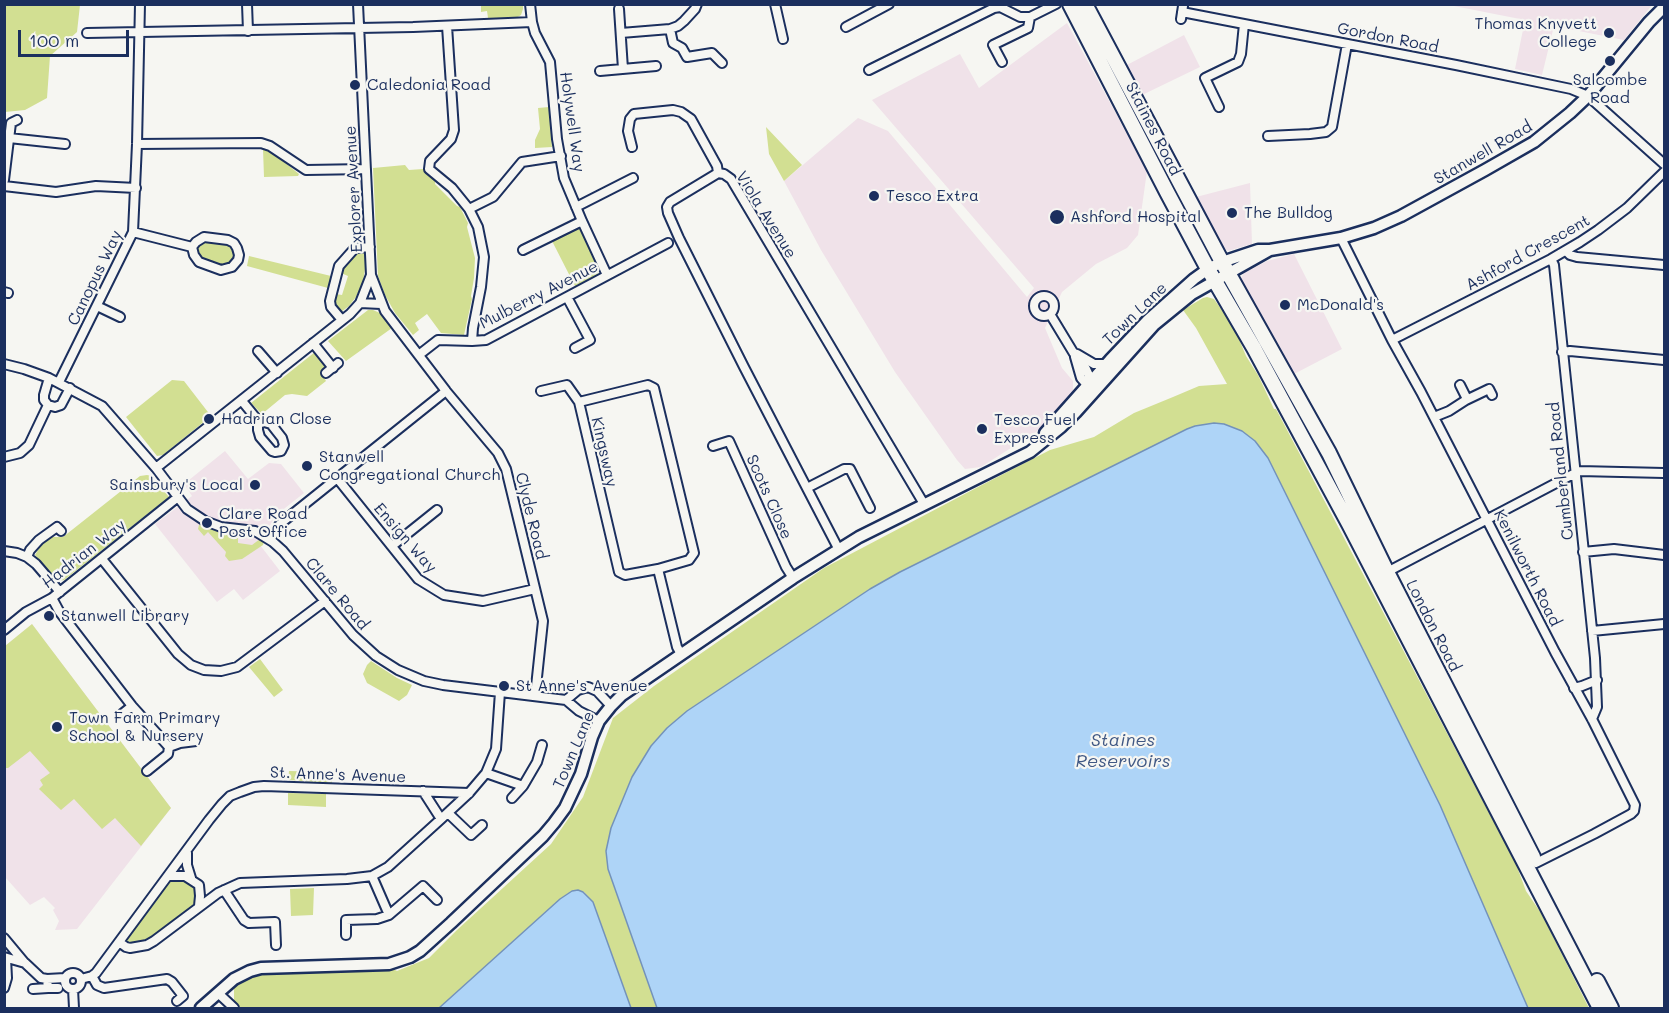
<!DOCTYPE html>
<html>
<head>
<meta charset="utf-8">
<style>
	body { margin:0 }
	#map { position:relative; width:1669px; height:1013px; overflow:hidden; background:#f6f6f2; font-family:Mali,sans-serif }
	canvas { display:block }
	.frame { position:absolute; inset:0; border:6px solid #1b2f5e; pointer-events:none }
	.scale { position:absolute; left:18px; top:30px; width:111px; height:27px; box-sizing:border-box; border:3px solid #1b2f5e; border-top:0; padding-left:8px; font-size:18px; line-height:21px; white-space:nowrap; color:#1b2f5e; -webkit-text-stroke:4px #f6f6f2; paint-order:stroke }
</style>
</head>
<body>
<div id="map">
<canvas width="1669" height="1013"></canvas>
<div class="frame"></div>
<div class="scale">100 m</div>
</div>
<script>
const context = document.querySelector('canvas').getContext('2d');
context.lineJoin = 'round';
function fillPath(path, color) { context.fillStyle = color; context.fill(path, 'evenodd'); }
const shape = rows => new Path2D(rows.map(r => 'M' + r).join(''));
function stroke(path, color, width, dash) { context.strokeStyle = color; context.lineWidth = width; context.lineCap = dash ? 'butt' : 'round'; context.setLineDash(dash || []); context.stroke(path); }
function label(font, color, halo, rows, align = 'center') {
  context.font = font + ' Mali,sans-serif'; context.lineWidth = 4.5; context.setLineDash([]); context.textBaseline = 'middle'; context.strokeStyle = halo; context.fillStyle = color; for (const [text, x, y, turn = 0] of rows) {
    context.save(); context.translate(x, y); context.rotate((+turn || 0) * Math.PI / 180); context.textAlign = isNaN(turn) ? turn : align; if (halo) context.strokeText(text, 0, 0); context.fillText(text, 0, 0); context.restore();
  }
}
fillPath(shape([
	[1449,5,1652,5,1624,40,1554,26,1542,75,1515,69,1525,20],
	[1067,23,1147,171,1138,235,1127,248,1096,264,1062,292,1045,328,1062,368,1073,381,1073,393,1036,432,981,467,965,469,957,460,895,372,821,250,784,181,858,118,888,131,1027,297,1034,288,872,100,960,54,979,88],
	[1184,35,1200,67,1140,96,1125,66],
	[1250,183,1252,244,1228,251,1222,247,1196,197],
	[1294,254,1342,349,1294,374,1270,335,1241,282,1241,278,1244,273,1267,261],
	[225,451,248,479,269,463,281,464,304,493,275,516,260,545,280,571,243,600,234,589,217,602,155,524,192,496,184,484],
	[32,624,171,808,77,929,55,930,59,921,53,910,55,908,44,897,30,905,5,877,5,646]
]), '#f0e2e9');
fillPath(shape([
	[4,5,80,5,77,32,50,56,47,98,25,110,5,112],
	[481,5,523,5,523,9,521,15,516,18,488,18,487,11,481,12],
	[549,107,552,147,535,148,535,140,540,129,538,108],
	[766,127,802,165,784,181,769,154],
	[263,149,273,153,299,174,298,176,264,177],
	[405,165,409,170,423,169,435,181,435,184,457,206,460,207,468,223,467,227,475,258,474,278,471,296,472,299,464,335,441,333,427,314,415,323,419,330,413,335,395,313,385,295,378,276,373,168],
	[579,226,599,271,595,279,576,288,552,241],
	[204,240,227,243,232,247,234,253,232,262,226,266,216,266,204,261,196,254,195,247],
	[362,250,365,252,366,263,363,282,356,297,349,306,341,312,334,306,334,300,336,294,342,295,348,276,341,273,350,259,357,252],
	[249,256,331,276,328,288,247,266],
	[1207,297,1214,299,1234,327,1246,356,1258,375,1274,409,1276,409,1516,864,1526,891,1541,913,1589,1008,1528,1008,1440,805,1268,458,1255,441,1242,431,1224,424,1214,423,1195,426,1187,429,870,589,687,711,667,728,651,746,632,777,608,869,657,1008,631,1008,593,902,584,892,578,890,567,894,560,899,439,1008,239,1008,234,1002,234,985,249,976,300,972,372,972,393,969,397,971,429,958,457,930,551,844,583,797,613,718,654,686,824,568,978,487,1050,450,1094,437,1134,413,1173,397,1199,386,1227,384,1196,328,1183,310,1203,298],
	[368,310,373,310,380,313,392,328,346,361,328,341],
	[315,352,323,361,326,369,322,374,326,381,307,396,292,394,285,395,262,414,251,403],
	[172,380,184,381,211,416,163,455,157,456,126,417],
	[147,475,151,476,169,497,64,580,59,581,56,580,35,555,41,545,51,537,63,537,140,476],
	[199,525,204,525,212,529,238,538,238,543,252,545,260,539,264,541,263,545,242,559,229,561,225,556,226,552,208,532,204,536,198,529],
	[32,624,171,808,141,846,115,818,102,829,74,799,61,810,39,789,43,785,40,780,50,773,30,751,8,768,5,768,5,646],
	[260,659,283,690,274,697,249,667],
	[371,661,397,678,412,685,407,695,399,701,367,683,363,674,367,665],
	[289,771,332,772,332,783,288,780],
	[288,793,326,794,326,807,288,805],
	[177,878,188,880,196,887,197,898,192,906,153,936,141,941,131,943,125,940,168,882],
	[314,888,313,915,291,916,290,889]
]), '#d2df92');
const water = shape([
	[1214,423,1224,424,1242,431,1255,441,1268,458,1440,805,1528,1008,657,1008,608,869,606,851,611,828,632,777,651,746,667,728,687,711,870,589,900,572,1187,429,1195,426,1214,423],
	[578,890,583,892,593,902,631,1008,439,1008,560,899,572,891,578,890]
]);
fillPath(water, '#aed4f7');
stroke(water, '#7392ba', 1.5);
const street = shape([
	[247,4,248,31],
	[358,4,371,275,385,311,446,391,498,453,506,469,543,621,535,696],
	[530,4,532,22,535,33,550,62,557,139,564,178,582,221,607,275],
	[775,4,783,39],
	[619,9,623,69],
	[1182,12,1456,65,1571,89,1588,96,1664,164],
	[1181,19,1183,6],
	[447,26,454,130,451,139,430,161,429,169,452,188,469,209,478,227,484,257,481,287,473,328,472,341],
	[846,27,889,4],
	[670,29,673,43,682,48,687,57,712,53,722,63],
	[87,33,413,27,532,22],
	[621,33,670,29,678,26,684,21,695,9,697,4],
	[1002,62,993,45,1028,28,1030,17],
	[869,70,994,8,1000,7,1020,17,1030,17,1056,4],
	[600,71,656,66],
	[1219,107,1205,78,1238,62,1241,54,1244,24],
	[1268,136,1310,134,1326,132,1332,127,1347,44],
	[9,138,65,144],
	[137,144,261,143,270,146,306,170,366,169],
	[632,147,628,131,630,119,634,114,673,110,681,112,691,119,717,166,718,173],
	[4,180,11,123,17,120],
	[4,186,56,192,96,186,136,188],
	[576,207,633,178],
	[469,209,493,197,522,162,561,156],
	[133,232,192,247,196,242,204,237,228,240,234,243,237,248,239,255,238,260,232,267,221,270,199,262,194,255,192,247],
	[1341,238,1392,340,1421,392,1555,652,1592,719,1635,805,1634,811,1631,814,1594,834,1536,863],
	[523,250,582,221],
	[1566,251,1570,255,1577,257,1664,265],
	[1551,259,1554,265,1595,658,1597,707,1592,719],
	[4,292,8,293],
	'1034 306a10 10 0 1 1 20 0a10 10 0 1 1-20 0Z',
	[567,297,590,340,575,348],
	[360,303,381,304],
	[97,306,120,317],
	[1050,314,1073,352,1086,369,1093,384],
	[342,320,331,307,330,301,339,266,355,248,370,247],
	[1392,340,1551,259,1580,242,1598,230,1627,208,1664,172],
	[313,343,333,368],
	[258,351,277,373],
	[1562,352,1570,351,1664,360],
	[420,354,438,340,472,341,486,340,668,243],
	[1077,354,1094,364,1106,364],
	[1075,357,1081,378,1090,388],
	[4,364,24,369,49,378,102,406,156,468,187,509,205,521,221,527,255,531,273,542,283,551,353,635,376,656,398,670,424,681,443,685,566,700,579,711,599,721],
	[326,373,338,363],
	[49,378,44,395,44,400,48,405,55,407,61,405,70,388],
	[59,382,133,232,137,144,140,4],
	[1460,385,1467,399],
	[541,391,567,385,579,402],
	[242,401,260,423],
	[1434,417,1449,411,1466,400,1489,389,1492,395],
	[264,422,271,424,282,438,284,445,281,451,275,452,272,451,260,437,258,430,258,425,260,423,264,422],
	[713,446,729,441,786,567,793,578],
	[4,457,20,453,29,445,48,405],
	[156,468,350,314,360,303,371,275],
	[337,478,418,579,444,595,483,601,535,589],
	[807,488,844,469,850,469,870,508],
	[270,540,280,524,446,391],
	[392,546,437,510],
	[839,550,744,367,679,238,668,213,667,207,670,202,718,173,724,174,731,179,924,504],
	[4,551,17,553,27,557,36,564,60,592],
	[1583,552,1614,549,1664,555],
	[27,557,30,550,39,540,57,527,61,531],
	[102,559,178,654,191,665,204,670,221,671,237,667,325,601],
	[658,569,625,575,619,572,579,402,648,385,654,388,694,553,689,560,658,569,677,647,681,654],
	[1387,572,1579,471,1664,473],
	[52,598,59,611,132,706,169,747,168,754,147,771],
	[4,630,26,612,52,598,178,497],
	[1592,631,1664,624],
	[1574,688,1582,686,1597,680],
	[566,700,578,690,588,687,597,691,611,706],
	[122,714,132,706],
	[169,747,180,743,196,741],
	[486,773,523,786,537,762,542,745],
	[423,791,441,819],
	[512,798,523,786],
	[448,813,471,835,482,825],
	[187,853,187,865,191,878],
	[168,876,185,876,199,885,200,896,199,906],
	[372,876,389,915],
	[224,890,244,920,249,923,275,922,276,945],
	[346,935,346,920,377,919,389,915,423,886,437,900],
	[4,938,24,962],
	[119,942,126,947,130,948,147,945,154,941,218,893,240,883,347,879,372,876,388,867,441,819,469,793,486,773,496,749,500,692],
	[4,957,25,963,41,978,47,979,65,978],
	'65 981a8 8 0 1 1 16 0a8 8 0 1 1-16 0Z',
	[92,976,97,985,104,988,167,979,172,982,183,996,177,1001],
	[81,979,92,976,96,973,209,820,222,804,230,796,240,792,254,787,264,786,469,793],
	[4,988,7,978,6,958],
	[48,988,58,988],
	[33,989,48,988,47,979],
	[73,989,74,1008],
	[219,994,234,1008]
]);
const secondary = shape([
	[1045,433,1110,360,1148,320,1194,279,1208,269,1222,262,1258,250,1270,250,1341,238,1374,228,1401,216,1485,170,1534,142,1570,113,1588,96,1649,22,1664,7],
	[201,1008,234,979,250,971,261,968,389,964,410,957,420,951,451,923,543,836,554,823,565,808,581,774,592,737,599,721,611,706,622,695,793,578,859,537,1030,452,1061,427,1076,412,1154,325,1192,294,1270,250]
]);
const highway = shape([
	[1070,4,1167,192,1208,269,1254,348,1349,524,1600,1008],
	[1085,4,1222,262,1329,453,1387,572,1533,857],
	[1597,981,1611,1008]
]);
stroke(street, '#1b2f5e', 12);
stroke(secondary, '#1b2f5e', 15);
stroke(highway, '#1b2f5e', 18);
stroke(street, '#f6f6f2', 8);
stroke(secondary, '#f6f6f2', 10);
stroke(highway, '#f6f6f2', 14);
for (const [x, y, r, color] of [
	[1609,33,6,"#1b2f5e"],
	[1610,61,6,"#1b2f5e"],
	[355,85,6,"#1b2f5e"],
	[874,196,6,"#1b2f5e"],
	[1232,213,6,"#1b2f5e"],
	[1057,217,8,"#1b2f5e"],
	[1285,305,6,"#1b2f5e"],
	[209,419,6,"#1b2f5e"],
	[982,429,6,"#1b2f5e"],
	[307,466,6,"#1b2f5e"],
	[255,485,6,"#1b2f5e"],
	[207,523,6,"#1b2f5e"],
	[49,616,6,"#1b2f5e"],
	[504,686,6,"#1b2f5e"],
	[57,727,6,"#1b2f5e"]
]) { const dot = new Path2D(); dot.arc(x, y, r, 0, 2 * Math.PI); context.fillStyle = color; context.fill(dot); stroke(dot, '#f6f6f2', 2); }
label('16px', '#1b2f5e', '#f6f6f2', [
	["Thomas Knyvett",1597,24,"right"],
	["College",1597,42,"right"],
	["Salcombe",1610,80,"center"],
	["Road",1610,98,"center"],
	["Caledonia Road",367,85],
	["Tesco Extra",886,196],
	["The Bulldog",1244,213],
	["Ashford Hospital",1070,217],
	["McDonald's",1297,305],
	["Hadrian Close",221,419],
	["Tesco Fuel",994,420],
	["Express",994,438],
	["Stanwell",319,457],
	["Congregational Church",319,475],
	["Sainsbury's Local",243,485,"right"],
	["Clare Road",219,514],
	["Post Office",219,532],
	["Stanwell Library",61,616],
	["St Anne's Avenue",516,686],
	["Town Farm Primary",69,718],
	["School & Nursery",69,736]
], 'left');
label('16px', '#1b2f5e', '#f6f6f2', [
	["Gordon Road",1388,38,11],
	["Holywell Way",572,122,82],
	["Staines Road",1153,129,63],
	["Stanwell Road",1483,153,-30],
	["Explorer Avenue",354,189,-93],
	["Viola Avenue",766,215,58],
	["Ashford Crescent",1528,253,-29],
	["Canopus Way",95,278,-64],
	["Mulberry Avenue",539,295,-27],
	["Town Lane",1135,314,-44],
	["Kingsway",604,452,77],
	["Cumberland Road",1561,471,-96],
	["Scots Close",769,497,66],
	["Clyde Road",531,516,76],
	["Ensign Way",405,538,49],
	["Hadrian Way",84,554,-38],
	["Kenilworth Road",1527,568,63],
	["Clare Road",337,594,50],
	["London Road",1433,626,63],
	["Town Lane",574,750,-67],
	["St. Anne's Avenue",338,775,2]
]);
label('italic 18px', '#405884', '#f6f6f2', [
	["Staines",1123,740],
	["Reservoirs",1123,761]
]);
</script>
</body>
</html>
